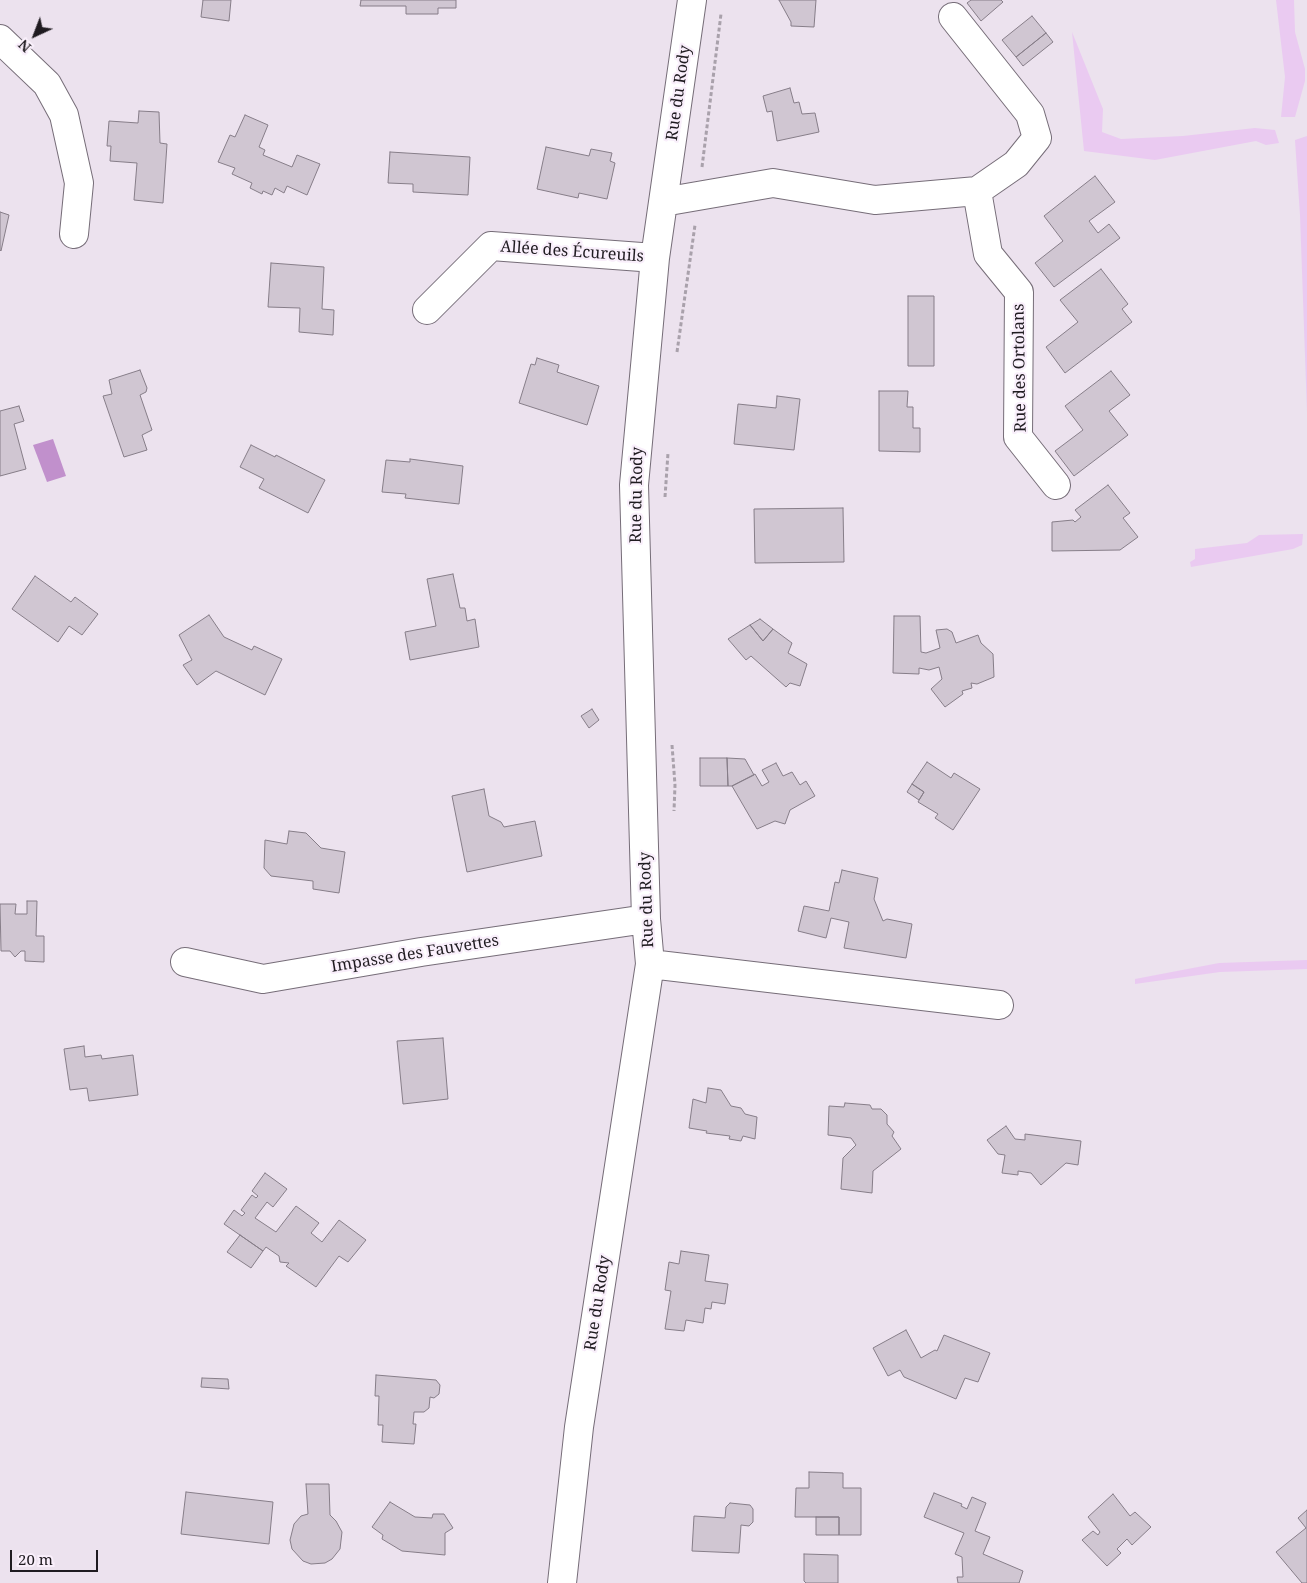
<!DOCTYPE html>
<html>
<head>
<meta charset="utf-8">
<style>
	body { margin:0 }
	#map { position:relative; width:1307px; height:1583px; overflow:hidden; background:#ece2ee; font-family:"Noto Serif",serif }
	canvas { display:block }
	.north { position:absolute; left:10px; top:10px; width:50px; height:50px; -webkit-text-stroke:4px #f9effb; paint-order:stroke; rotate:223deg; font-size:14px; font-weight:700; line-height:20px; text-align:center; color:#1f1b20 }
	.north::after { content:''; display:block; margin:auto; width:18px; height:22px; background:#1f1b20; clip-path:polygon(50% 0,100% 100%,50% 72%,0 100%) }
	.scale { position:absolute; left:10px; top:1550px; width:88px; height:22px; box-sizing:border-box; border:2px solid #1f1b20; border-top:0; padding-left:6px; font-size:15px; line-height:18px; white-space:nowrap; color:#1f1b20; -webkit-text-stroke:4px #f9effb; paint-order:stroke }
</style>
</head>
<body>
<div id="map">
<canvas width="1307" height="1583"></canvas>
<div class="north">N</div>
<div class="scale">20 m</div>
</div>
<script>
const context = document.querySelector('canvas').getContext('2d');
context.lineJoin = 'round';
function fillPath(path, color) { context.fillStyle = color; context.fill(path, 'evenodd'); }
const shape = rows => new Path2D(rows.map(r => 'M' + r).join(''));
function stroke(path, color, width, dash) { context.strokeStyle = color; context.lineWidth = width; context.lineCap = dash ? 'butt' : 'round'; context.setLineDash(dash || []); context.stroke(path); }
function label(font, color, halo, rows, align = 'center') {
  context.font = font + ' "Noto Serif",serif'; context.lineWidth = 4.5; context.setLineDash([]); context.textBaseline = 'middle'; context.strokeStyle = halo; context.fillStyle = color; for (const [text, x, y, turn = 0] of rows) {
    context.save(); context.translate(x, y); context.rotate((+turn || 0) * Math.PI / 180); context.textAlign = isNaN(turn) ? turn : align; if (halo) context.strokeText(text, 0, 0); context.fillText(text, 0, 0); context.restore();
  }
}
fillPath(shape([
	[1276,0,1294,0,1295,32,1305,69,1305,81,1295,117,1281,117,1285,77],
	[1072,32,1103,109,1102,132,1121,139,1183,136,1255,128,1275,130,1279,143,1266,145,1256,141,1155,160,1084,151],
	[1307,136,1307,412,1300,215,1295,140],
	[1303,534,1302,545,1293,549,1191,567,1190,562,1195,559,1195,549,1247,543,1259,535],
	[1307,960,1307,969,1220,972,1135,984,1135,979,1219,963]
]), '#eacaf1');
fillPath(shape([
	[53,439,66,476,47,482,33,445]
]), '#c190cc');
const building = shape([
	[203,0,231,0,229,21,201,17,203,0],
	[361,0,456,0,456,8,438,8,438,14,406,14,406,6,360,6,361,0],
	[779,0,816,0,814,27,791,26,791,22,779,0],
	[971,0,1001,0,1003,2,981,21,967,3,971,0],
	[1032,16,1046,33,1016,57,1002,40,1032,16],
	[1046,33,1053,42,1023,66,1016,57,1046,33],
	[790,88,794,103,799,102,802,114,815,113,819,132,777,141,772,111,767,112,763,96,790,88],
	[139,111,159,112,160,143,167,144,163,203,134,200,137,163,110,161,111,146,107,146,109,121,138,123,139,111],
	[245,115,268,125,259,147,265,150,263,155,292,167,297,155,320,164,307,195,287,186,284,193,275,188,272,195,263,191,262,194,250,188,252,183,232,174,235,168,218,162,230,135,235,137,245,115],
	[546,147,589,156,591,149,612,153,610,161,615,163,607,199,579,193,578,198,537,189,546,147],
	[390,152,470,157,468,195,413,192,413,184,388,183,390,152],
	[1095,176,1115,202,1089,221,1098,233,1109,224,1120,238,1054,287,1035,263,1063,241,1044,216,1095,176],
	[0,212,9,215,1,251,0,250,0,212],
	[271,263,324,267,322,309,334,310,333,335,299,332,300,308,268,307,271,263],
	[1101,269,1128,304,1122,309,1132,322,1065,373,1046,347,1078,322,1060,300,1101,269],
	[908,296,934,296,934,366,908,366,908,296],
	[537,358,559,365,557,372,599,386,587,425,519,403,531,364,535,365,537,358],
	[140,370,147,388,146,392,140,395,152,430,142,435,147,450,124,457,103,396,112,394,109,380,140,370],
	[1111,371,1130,395,1109,411,1128,435,1074,476,1055,451,1083,430,1065,406,1111,371],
	[879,391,908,391,907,407,913,407,913,428,920,428,920,452,879,451,879,391],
	[777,396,800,399,794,450,734,444,738,404,776,408,777,396],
	[19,406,24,421,14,424,26,469,0,476,0,411,19,406],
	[251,445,275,457,276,455,325,480,308,513,259,488,264,479,240,467,251,445],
	[410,459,463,466,459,504,405,498,406,494,382,492,386,460,410,462,410,459],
	[1108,485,1130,513,1123,518,1138,537,1120,550,1052,551,1052,522,1073,520,1075,522,1081,517,1075,510,1108,485],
	[843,508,844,562,755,563,754,509,843,508],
	[453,574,460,608,465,608,467,621,475,619,479,647,410,660,405,632,436,626,427,579,453,574],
	[35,576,71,602,75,597,98,614,82,635,69,626,58,642,12,609,35,576],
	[209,615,224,637,252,650,254,646,282,659,265,695,216,671,197,685,183,665,192,660,179,635,209,615],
	[894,616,920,616,921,652,926,653,940,648,936,630,947,629,952,632,956,643,978,635,981,643,993,654,994,677,977,684,971,683,972,688,962,691,963,694,945,707,931,689,942,679,939,667,929,670,919,668,919,674,893,673,894,616],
	[760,619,773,629,763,641,750,625,760,619],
	[750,625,763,641,773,629,792,643,788,653,807,664,800,686,790,683,786,687,751,656,746,660,728,639,750,625],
	[592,709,599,720,589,728,581,716,592,709],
	[700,758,727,758,728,786,700,786,700,758],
	[727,758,745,759,754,775,732,786,728,786,727,758],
	[927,762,951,778,954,773,980,789,953,830,935,818,938,814,918,802,924,792,912,784,927,762],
	[776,763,783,776,792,772,800,785,806,781,815,796,790,810,785,824,775,821,757,829,732,786,755,774,762,786,769,782,762,770,776,763],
	[912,784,924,792,919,800,907,792,912,784],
	[484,789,489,816,501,822,504,827,535,821,542,856,467,872,452,796,484,789],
	[289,831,306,833,321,848,345,852,339,893,313,889,313,881,271,876,264,868,265,840,287,844,289,831],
	[842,870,878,878,874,899,883,921,887,919,912,924,906,958,844,948,849,922,831,918,826,938,798,931,804,906,829,911,835,882,839,883,842,870],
	[27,901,37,901,36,936,44,936,44,962,25,961,25,951,21,951,15,957,10,951,1,951,0,904,16,904,15,914,27,914,27,901],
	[443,1038,448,1099,403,1104,397,1041,443,1038],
	[84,1046,85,1057,101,1055,102,1059,133,1055,138,1095,89,1101,87,1088,70,1090,64,1049,84,1046],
	[708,1088,721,1090,731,1106,741,1108,745,1114,757,1117,755,1139,743,1136,741,1141,729,1139,730,1136,706,1133,707,1131,689,1128,693,1099,706,1103,708,1088],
	[845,1103,870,1105,872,1109,881,1109,887,1115,887,1124,894,1132,892,1136,901,1149,873,1171,872,1193,841,1189,843,1158,856,1145,851,1138,828,1135,829,1106,844,1107,845,1103],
	[1006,1126,1015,1139,1025,1140,1025,1134,1081,1141,1078,1165,1066,1163,1041,1185,1031,1173,1018,1171,1018,1175,1002,1173,1005,1155,998,1154,987,1140,1006,1126],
	[265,1173,287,1189,273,1207,267,1202,255,1218,276,1232,296,1206,319,1223,311,1233,322,1242,339,1220,366,1240,348,1262,339,1256,316,1287,286,1266,289,1263,280,1262,279,1256,266,1247,263,1251,224,1224,234,1210,242,1216,245,1213,241,1210,252,1195,256,1198,258,1196,252,1191,265,1173],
	[240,1235,263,1251,251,1268,227,1252,240,1235],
	[681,1251,709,1255,705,1281,728,1284,725,1304,712,1302,711,1309,705,1308,703,1323,686,1320,684,1331,665,1329,671,1291,665,1290,669,1262,679,1264,681,1251],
	[906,1330,921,1358,935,1350,937,1351,944,1335,990,1353,978,1382,965,1378,956,1399,904,1377,900,1370,888,1376,873,1348,906,1330],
	[376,1375,436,1380,440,1385,439,1394,434,1398,430,1397,429,1408,424,1412,414,1412,413,1424,416,1424,414,1444,382,1442,383,1425,378,1425,379,1396,375,1396,376,1375],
	[202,1378,228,1379,229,1389,201,1387,202,1378],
	[809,1472,843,1473,843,1488,861,1488,861,1535,839,1535,839,1517,795,1517,796,1488,809,1488,809,1472],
	[306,1484,329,1484,330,1515,336,1521,342,1532,340,1549,332,1559,325,1563,311,1564,303,1561,292,1549,290,1540,294,1524,301,1516,308,1514,306,1484],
	[186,1492,273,1502,269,1544,181,1534,186,1492],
	[934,1493,962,1504,961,1506,967,1509,972,1497,986,1503,975,1531,990,1537,983,1554,1023,1571,1019,1583,958,1583,957,1577,963,1577,962,1557,955,1554,964,1533,924,1517,934,1493],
	[1113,1494,1130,1516,1135,1512,1151,1527,1132,1545,1127,1539,1117,1549,1121,1553,1107,1566,1082,1540,1093,1531,1098,1535,1100,1532,1088,1517,1113,1494],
	[390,1502,415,1517,432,1518,433,1514,444,1514,453,1528,445,1533,445,1555,402,1551,382,1539,383,1535,372,1527,390,1502],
	[730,1503,750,1505,753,1509,753,1522,749,1526,741,1525,739,1553,692,1551,694,1516,725,1518,726,1507,730,1503],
	[1307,1510,1307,1583,1302,1583,1276,1552,1306,1528,1298,1518,1307,1510],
	[816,1517,839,1517,839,1535,816,1535,816,1517],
	[804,1554,838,1555,838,1583,806,1583,804,1581,804,1554]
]);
fillPath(building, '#d0c6d2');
stroke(building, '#867d88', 1);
const street = shape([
	[0,39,47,84,64,115,79,183,74,234],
	[977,191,988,254,1019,292,1018,437,1056,485],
	[663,202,773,183,875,200,977,191,1016,164,1037,138,1030,114,953,17],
	[427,310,491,246,655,258],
	[185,962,263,979,421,952,646,919],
	[650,964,999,1005],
	[562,1583,579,1427,650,964,646,919,634,485,655,258,692,0]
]);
stroke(street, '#766d78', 30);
stroke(shape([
	[702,167,721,14],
	[677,352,695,225],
	[665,497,668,453],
	[672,745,675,785,674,811]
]), '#a9a1ab', 3, [4, 2.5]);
stroke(street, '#fff', 28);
label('16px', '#1f1b20', '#f9effb', [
	["Rue du Rody",679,93,-82],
	["Allée des Écureuils",572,252,4],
	["Rue des Ortolans",1020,368,-91],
	["Rue du Rody",637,495,-89],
	["Rue du Rody",647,900,-92],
	["Impasse des Fauvettes",415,954,-9],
	["Rue du Rody",598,1303,-81]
]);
</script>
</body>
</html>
